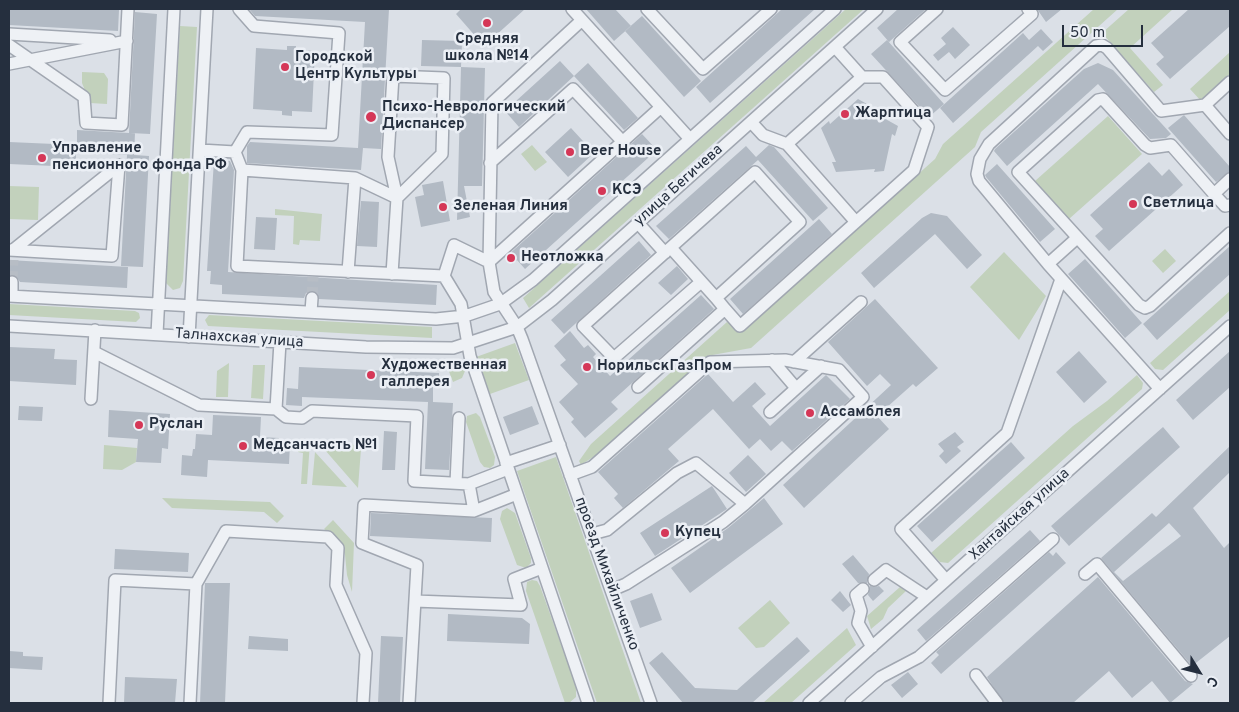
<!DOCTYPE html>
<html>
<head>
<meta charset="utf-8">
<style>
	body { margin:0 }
	#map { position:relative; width:1239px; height:712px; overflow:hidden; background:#dbe0e7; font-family:Overpass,sans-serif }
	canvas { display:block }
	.frame { position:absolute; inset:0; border:10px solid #252f3e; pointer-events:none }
	.north { position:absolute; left:1174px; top:647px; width:50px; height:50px; -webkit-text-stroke:4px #ebeff5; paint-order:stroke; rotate:126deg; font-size:14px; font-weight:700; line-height:20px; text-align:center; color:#252f3e }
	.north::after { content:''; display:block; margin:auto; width:18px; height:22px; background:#252f3e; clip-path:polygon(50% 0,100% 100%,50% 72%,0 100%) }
	.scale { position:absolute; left:1062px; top:25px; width:81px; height:22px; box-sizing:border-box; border:2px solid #252f3e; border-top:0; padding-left:6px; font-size:15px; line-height:18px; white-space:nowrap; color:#252f3e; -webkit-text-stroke:4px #ebeff5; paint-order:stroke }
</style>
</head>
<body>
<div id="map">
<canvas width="1239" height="712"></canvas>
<div class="frame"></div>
<div class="north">С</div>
<div class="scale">50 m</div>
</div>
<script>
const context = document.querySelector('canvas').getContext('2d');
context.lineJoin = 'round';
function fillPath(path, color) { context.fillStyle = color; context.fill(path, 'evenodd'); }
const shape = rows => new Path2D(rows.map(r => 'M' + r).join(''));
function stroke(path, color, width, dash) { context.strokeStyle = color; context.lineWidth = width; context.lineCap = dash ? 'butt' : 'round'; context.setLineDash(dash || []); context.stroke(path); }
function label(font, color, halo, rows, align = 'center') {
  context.font = font + ' Overpass,sans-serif'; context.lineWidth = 5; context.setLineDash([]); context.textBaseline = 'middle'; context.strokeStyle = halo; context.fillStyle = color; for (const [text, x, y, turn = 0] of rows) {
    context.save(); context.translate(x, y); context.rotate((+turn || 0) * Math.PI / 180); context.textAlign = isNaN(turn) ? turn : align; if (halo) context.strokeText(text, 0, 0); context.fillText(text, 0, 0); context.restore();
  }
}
fillPath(shape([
	[846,9,864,9,529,308,523,298],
	[1094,9,1118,9,981,132,975,147,751,348,707,356,599,453,581,465,579,461,591,444,727,322,744,330,935,159,943,144],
	[1129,9,1173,9,1130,48,1163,85,1154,92,1102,33],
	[180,26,197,27,183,281,180,288,173,290,166,283],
	[1230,52,1230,74,1201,101,1190,89],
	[82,72,104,73,108,79,107,104,90,103,82,83],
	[1108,116,1142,154,1069,219,1035,181],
	[532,145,547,162,535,171,521,154],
	[9,186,39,187,38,220,9,219],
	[275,209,322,214,320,241,300,240,299,245,293,244,294,216,275,215],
	[1165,249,1176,261,1163,273,1152,261],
	[1004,252,1046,296,1019,340,970,287],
	[1230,291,1230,310,1163,370,1155,369,1150,363],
	[9,304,135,311,139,313,140,318,136,322,9,315],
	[209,315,432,327,432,338,208,326,205,320],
	[515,343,529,380,490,394,476,357],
	[460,359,465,371,462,378,453,382,445,361],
	[229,363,228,397,216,397,217,371],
	[253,365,265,365,263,399,251,398],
	[1137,375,1143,383,1142,389,948,563,940,562,931,553,1073,426,1107,401],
	[476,413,480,417,495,457,494,465,490,468,484,467,480,462,466,422,467,416],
	[299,441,310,442,307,484,301,484,303,453,298,452],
	[318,442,357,445,361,449,358,488],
	[104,445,137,448,136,462,122,470,103,469],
	[315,452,347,487,312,485],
	[556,457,641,703,597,703,517,471],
	[162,498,270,502,284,516,277,523,264,512,172,508],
	[507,508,515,513,531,558,531,563,526,568,517,565,500,519,502,511],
	[333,520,354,543,352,592,347,575,345,555,339,541,324,529],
	[532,580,537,581,540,586,576,686,576,697,569,703,565,703,526,591,527,582],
	[900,587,906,591,888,608,883,619,871,629,867,616],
	[770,600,790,623,764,647,756,648,738,628],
	[847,628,856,645,791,703,763,703]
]), '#c2d1bc');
fillPath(shape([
	[9,9,119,10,118,31,9,25],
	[249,9,389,9,381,149,363,148,361,170,247,163,247,146,250,142,358,148,365,22,255,16],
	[461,9,525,9,484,46,456,14],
	[586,9,615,9,631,26,614,41],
	[782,9,815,9,710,103,696,87],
	[898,9,926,9,889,42,877,28],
	[1037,9,1062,9,1046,22],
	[1189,9,1230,9,1230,26,1170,79,1156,64,1164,57,1151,43],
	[135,12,157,14,150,134,130,133,135,133,134,155,149,156,143,267,121,266,127,155,76,152,76,167,9,164,9,142,77,145,77,130,129,133],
	[642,16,701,81,684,97,625,31],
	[953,27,970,45,955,59,949,52,938,61,933,55,946,44,941,38],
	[1041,29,1053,42,1043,51,1038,46,953,123,940,108,1023,33,1029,40],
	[422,40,462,41,461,67,421,66],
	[887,40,944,104,929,117,871,54],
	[287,46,296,46,296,50,315,51,312,112,292,111,292,116,282,115,282,111,253,109,256,48,287,50],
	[560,61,574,76,519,127,505,111],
	[588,63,638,118,624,130,574,76],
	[1098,63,1113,70,1171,134,1166,138,1150,139,1098,84,1007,166,994,151,995,149,1084,69],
	[461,67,485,68,482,186,464,186,470,217,457,220],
	[858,99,867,104,864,107,898,126,895,136,892,134,884,171,874,172,875,169,836,172,832,162,836,162,821,128,829,121,830,124],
	[1184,115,1230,167,1230,172,1216,182,1168,128],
	[571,128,594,153,568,177,545,152],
	[642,134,656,149,648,158,525,269,517,260,512,264,506,257],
	[769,145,774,147,828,208,813,221,758,160,669,239,656,226,746,146,756,157],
	[214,160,230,161,234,170,228,272,437,285,436,305,319,299,317,292,312,291,306,293,304,298,222,294,222,285,210,284,211,271,207,271],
	[1149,162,1162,176,1169,169,1183,185,1109,251,1095,236,1103,229,1090,215],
	[997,164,1055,229,1040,242,986,177,985,175],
	[443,181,450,221,421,227,415,197,424,195,422,185],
	[361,201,379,202,377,247,357,246],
	[931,213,947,216,982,255,967,269,935,234,874,288,861,273,922,218],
	[256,217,277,218,275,250,254,249],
	[819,219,832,234,743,314,730,299],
	[639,241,651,255,564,334,551,320],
	[1230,246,1230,274,1157,340,1143,324],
	[1085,259,1142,323,1125,338,1068,274],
	[9,260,128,267,127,288,20,282,16,276,9,275],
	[677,266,688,279,671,295,658,283],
	[701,295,714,309,611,402,618,409,585,438,571,422,574,419,559,402,578,384,560,365,566,360,554,346,570,331,584,348,588,345,596,354,593,357,610,376],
	[875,299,938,368,916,387,913,384,877,416,889,429,804,508,783,485,891,385,880,374,867,386,828,342],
	[9,347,55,349,54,359,77,360,76,385,9,381],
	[1079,351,1107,382,1084,403,1056,372],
	[1230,351,1230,387,1193,420,1176,400],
	[299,367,439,373,439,385,433,385,433,402,453,403,449,470,425,469,428,402,302,397,302,406,286,405,287,388,298,389],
	[708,374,733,402,755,382,766,394,752,406,770,426,826,375,850,399,792,451,782,441,771,451,760,439,749,449,713,409,668,449,679,461,623,508,614,498,618,494,598,472],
	[19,406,43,407,42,421,18,420],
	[532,406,539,424,510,435,503,417],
	[109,410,170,414,168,449,162,448,161,463,136,462,138,439,108,437],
	[213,415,261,417,260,437,279,438,278,443,290,444,289,464,208,460,207,477,181,475,182,455,192,456,193,449,195,449,196,434,212,435],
	[1163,427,1180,447,1069,546,1051,526],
	[384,431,397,432,395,470,382,470],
	[955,432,964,442,957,447,961,451,946,464,939,456,944,451,938,444],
	[1011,442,1025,458,932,542,917,526],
	[1230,446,1230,472,1193,508,1224,548,1230,542,1230,636,1192,666,1101,558,1152,513,1156,517],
	[1169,523,1181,536,1123,581,1114,572],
	[748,455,766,474,746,492,729,473],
	[712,486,727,509,655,556,640,533],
	[764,498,783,524,690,593,671,568,728,528],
	[371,513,492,518,491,542,370,536],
	[1030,530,1040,541,926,641,917,630],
	[115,549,189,553,188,572,114,569],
	[1049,552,1053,556,1056,552,1066,563,941,674,931,663,939,655,936,652],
	[853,555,869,574,867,583,858,583,842,564],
	[1098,577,1185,681,1193,684,1170,703,1152,681,1132,698,1109,671,1073,703,1004,703,987,677],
	[205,583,230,583,225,703,200,703],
	[870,586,875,587,879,586,884,591,873,601,868,595],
	[840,591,851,605,843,612,831,600],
	[652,593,662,620,640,628,630,601],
	[448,614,522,618,530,624,529,644,447,641],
	[249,636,288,639,288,651,248,649],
	[381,636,403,637,400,703,378,703],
	[797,637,810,651,752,703,683,703,649,663,662,652,695,688,737,690],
	[9,651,23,652,23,656,43,657,42,670,9,668],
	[908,672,918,684,902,698,891,685],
	[125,677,177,679,175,703,124,703]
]), '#b2bac4');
stroke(shape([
	[12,282,13,260],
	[312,298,313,277]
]), '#b7bdc5', 11, [11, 5.5]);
const minor = shape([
	[572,9,690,139],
	[647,9,703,69,771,9],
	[937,9,900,42,945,90,1032,14,1028,9],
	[582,20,492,103,489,262,494,292,517,327,522,339,651,703],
	[9,34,110,40],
	[9,45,84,97,86,123,122,125,128,9],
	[9,64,127,41],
	[1205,105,1230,134],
	[751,122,763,135,787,144,856,222],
	[787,144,862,77],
	[200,150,235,152],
	[235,152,242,170,237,266,444,276,461,304,470,356,588,703],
	[235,152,247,132,332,135,339,33,254,26,239,9],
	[490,163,573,89,623,142],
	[242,170,355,178,397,198],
	[1230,179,1214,194,1225,206,1230,205],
	[1214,194,1171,145,1150,148,1145,145,1103,99,1098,100,1018,172,1139,305,1145,308,1150,306,1230,233],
	[638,223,665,253],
	[671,248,716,298],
	[9,250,112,256,119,165],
	[13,250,119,165],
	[489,262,661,107],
	[1048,264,1077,238],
	[348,272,355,178],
	[392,274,397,198,388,157,393,76,444,78,442,154,397,198],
	[444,276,454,245,489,262],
	[12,282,12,296],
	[9,296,436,319,465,316,500,304,533,280,835,9],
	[725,309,740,326,914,170,928,127,883,77,862,77,835,47],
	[311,312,312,298],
	[9,326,366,347,453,348,517,327,552,300,877,9],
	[157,334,174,9],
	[189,337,207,9],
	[94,352,199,405,276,409,286,417,302,418,312,411,417,416,414,481,469,484,508,469],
	[772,360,796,388],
	[794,362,861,302],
	[638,387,725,309,716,298,800,222,755,172,583,326,614,358,701,282],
	[1160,389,1048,264,979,181,977,174,980,159,989,144,1096,46,1102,45,1107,48,1161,111,1205,105,1230,82],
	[91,399,95,330],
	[276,409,280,342],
	[770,412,821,366],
	[506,463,560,445],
	[570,475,592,467,710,362,785,360,839,370,863,397,745,504,696,463,677,473,607,530,592,534],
	[456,483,459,418],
	[469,484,474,511],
	[1085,574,1097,564,1191,676],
	[874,580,886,570,927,597],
	[946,580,901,529,1007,433,1061,279],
	[863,589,856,595,861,611,858,623,872,647],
	[612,590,626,584,723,522,745,504],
	[415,601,521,605,514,579,542,568],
	[976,675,997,703],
	[109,703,115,580,196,584],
	[190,703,196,584,226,531,328,537,338,548,336,585,366,653,363,703],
	[409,703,417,565,362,543,364,505,474,511,517,494],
	[809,703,1230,326],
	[851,703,881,677,919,657,1053,539]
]);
stroke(minor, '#a1a7b1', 14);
stroke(minor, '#eef1f5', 11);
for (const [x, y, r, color] of [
	[487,23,5,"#d53757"],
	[285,67,5,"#d53757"],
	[845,114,5,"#d53757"],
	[371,117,6,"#d53757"],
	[570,152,5,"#d53757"],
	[42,158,5,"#d53757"],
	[602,191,5,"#d53757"],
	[1133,204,5,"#d53757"],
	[443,207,5,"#d53757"],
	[511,258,5,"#d53757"],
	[587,367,5,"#d53757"],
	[371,375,5,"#d53757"],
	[810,413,5,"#d53757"],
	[139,425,5,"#d53757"],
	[243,446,5,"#d53757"],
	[665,533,5,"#d53757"]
]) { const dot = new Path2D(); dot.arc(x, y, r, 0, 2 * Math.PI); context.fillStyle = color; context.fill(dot); stroke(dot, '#ebeff5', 2); }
label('bold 15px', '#252f3e', '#ebeff5', [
	["Средняя",487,40,"center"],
	["школа №14",487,57,"center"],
	["Городской",295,58],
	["Центр Культуры",295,75],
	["Психо-Неврологический",382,108],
	["Диспансер",382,125],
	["Жарптица",855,114],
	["Управление",52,149],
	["пенсионного фонда РФ",52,166],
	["Beer House",580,152],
	["КСЭ",612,191],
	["Светлица",1143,204],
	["Зеленая Линия",453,207],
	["Неотложка",521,258],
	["Художественная",381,366],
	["галлерея",381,383],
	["НорильскГазПром",597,367],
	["Ассамблея",820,413],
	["Руслан",149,425],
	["Медсанчасть №1",253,446],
	["Купец",675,533]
], 'left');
label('15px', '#252f3e', '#ebeff5', [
	["улица Бегичева",679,186,-42],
	["Талнахская улица",239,339,4],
	["Хантайская улица",1020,515,-42],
	["проезд Михайличенко",606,574,70]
]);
</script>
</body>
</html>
